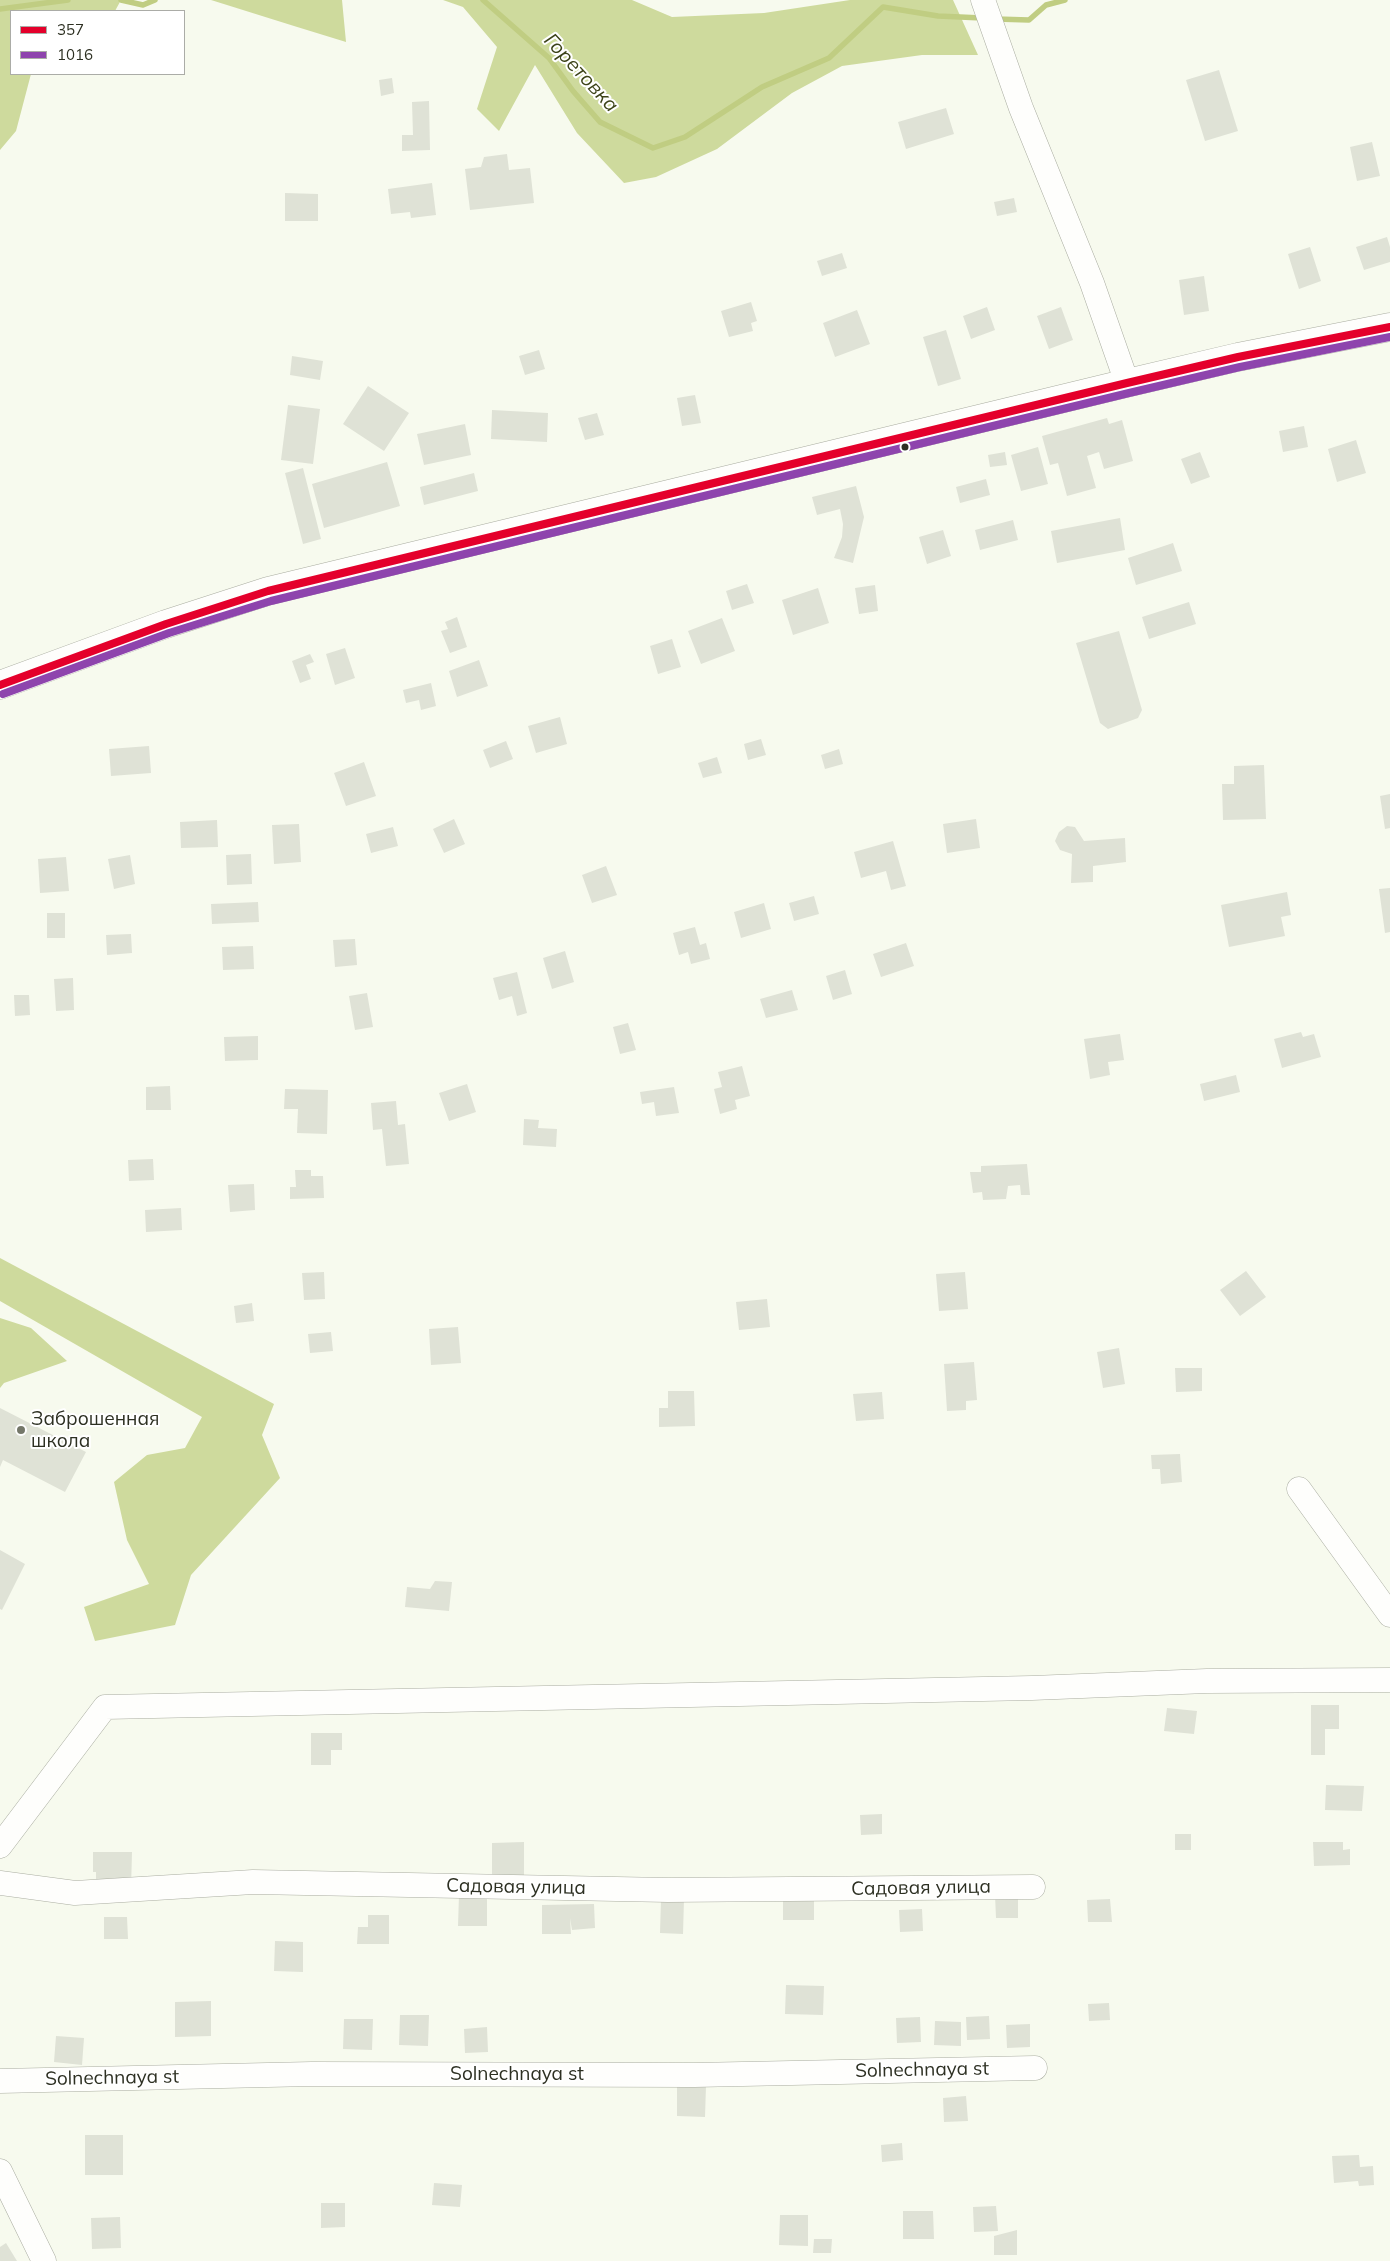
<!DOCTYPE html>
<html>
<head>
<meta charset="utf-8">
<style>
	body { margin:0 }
	#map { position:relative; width:1390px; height:2261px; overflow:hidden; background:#f7faee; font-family:Mulish,sans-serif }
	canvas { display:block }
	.legend { position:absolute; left:10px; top:10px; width:175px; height:65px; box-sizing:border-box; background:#fff; border:1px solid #abaca7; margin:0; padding:6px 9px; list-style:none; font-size:15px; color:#2d3022 }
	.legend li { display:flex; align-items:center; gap:10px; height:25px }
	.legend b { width:25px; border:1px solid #abaca7 }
</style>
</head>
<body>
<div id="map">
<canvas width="1390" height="2261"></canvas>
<ul class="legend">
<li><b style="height:6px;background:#e4002b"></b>357</li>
<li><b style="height:6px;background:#8e44ad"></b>1016</li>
</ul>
</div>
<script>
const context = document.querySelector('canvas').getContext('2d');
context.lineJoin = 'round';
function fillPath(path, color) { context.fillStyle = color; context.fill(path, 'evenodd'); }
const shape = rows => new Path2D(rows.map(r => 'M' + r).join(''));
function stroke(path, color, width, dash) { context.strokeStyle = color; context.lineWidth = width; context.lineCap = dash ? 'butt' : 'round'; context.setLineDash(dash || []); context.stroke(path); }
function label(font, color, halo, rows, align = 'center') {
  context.font = font + ' Mulish,sans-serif'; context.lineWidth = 4; context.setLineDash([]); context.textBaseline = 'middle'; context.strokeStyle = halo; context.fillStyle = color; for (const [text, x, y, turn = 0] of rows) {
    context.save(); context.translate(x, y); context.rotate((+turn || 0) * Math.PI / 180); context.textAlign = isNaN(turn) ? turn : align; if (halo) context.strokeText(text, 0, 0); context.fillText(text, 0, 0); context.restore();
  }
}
fillPath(shape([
	[0,0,121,0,115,11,11,11,11,74,31,74,16,131,0,150],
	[211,0,342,0,346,42,294,26],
	[443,0,632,0,672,17,764,13,850,0,953,0,978,55,922,55,842,66,792,93,717,149,656,177,624,183,577,133,535,65,499,131,477,109,497,47,463,7],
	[0,1258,274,1404,262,1435,280,1478,191,1575,175,1625,95,1641,84,1607,149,1584,127,1540,114,1482,147,1455,185,1448,202,1417,0,1301],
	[0,1318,31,1328,67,1361,4,1383,0,1388]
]), '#ceda9d');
stroke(shape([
	[121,0,143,5,155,0],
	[483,0,549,58,573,91,600,122,653,148,685,137,762,87,829,58,883,7,938,16,982,18],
	[0,9,68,0],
	[996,19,1029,20,1046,5,1065,0]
]), '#c0cd82', 5.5);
fillPath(shape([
	[1219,70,1238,131,1205,141,1186,80],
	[392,78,394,93,381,96,379,80],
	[429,101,430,150,402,151,402,135,413,135,412,102],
	[946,108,954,134,906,149,898,122],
	[1372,142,1380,176,1357,181,1350,147],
	[507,154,509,170,530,168,534,203,470,210,465,169,481,167,484,157],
	[432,183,436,215,411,218,410,212,391,214,388,189],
	[285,193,318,194,318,221,285,221],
	[1014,198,1017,212,997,216,994,202],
	[1387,237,1390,247,1390,262,1364,270,1356,247],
	[1310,247,1321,281,1299,289,1288,254],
	[842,253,847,268,822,276,817,261],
	[1204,276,1209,311,1184,315,1179,280],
	[751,302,757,321,751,323,753,331,729,337,721,311],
	[987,307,995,330,971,339,963,316],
	[1061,307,1073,340,1049,349,1037,316],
	[857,310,870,344,835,357,823,323],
	[946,330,961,379,938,386,923,337],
	[539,350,545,369,525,375,519,356],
	[292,356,323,361,320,380,290,375],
	[368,386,409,413,384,451,343,424],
	[695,395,701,423,682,426,677,398],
	[288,405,320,409,313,464,281,460],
	[492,410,548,413,547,442,491,439],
	[597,413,604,435,585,440,578,418],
	[1107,418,1109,424,1122,420,1133,461,1104,469,1099,452,1087,456,1096,488,1067,496,1058,463,1050,465,1042,436],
	[465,424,471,455,424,465,417,434],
	[1304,426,1308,447,1283,452,1279,431],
	[1356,440,1366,473,1337,482,1328,449],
	[1038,447,1048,484,1021,491,1011,455],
	[1005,452,1007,465,990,467,988,455],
	[1200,452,1210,477,1191,484,1181,459],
	[387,462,400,506,324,528,312,484],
	[303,468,321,539,303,544,285,473],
	[474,473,478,491,424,505,420,487],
	[986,479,990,495,960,503,956,487],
	[856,486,864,517,853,563,834,558,842,537,843,524,840,509,817,515,812,497],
	[1120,518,1125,550,1057,563,1051,531],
	[1013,520,1018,540,980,550,975,530],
	[943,530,951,556,927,564,919,537],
	[1173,543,1182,571,1136,585,1128,558],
	[747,584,754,603,732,610,726,591],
	[875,585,878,611,859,614,855,588],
	[818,588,829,623,793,635,782,600],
	[1189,602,1196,624,1149,639,1142,617],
	[457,617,467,647,450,653,441,631,448,629,445,622],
	[722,618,735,651,701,664,688,631],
	[1119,631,1142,710,1138,718,1108,729,1100,723,1076,643],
	[672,639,681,667,658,674,650,646],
	[345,648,355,678,335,685,326,654],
	[310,654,314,662,306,665,311,679,300,683,292,661],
	[479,660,488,686,457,697,449,671],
	[431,683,436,706,421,710,419,700,406,703,403,690],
	[560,717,567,744,536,753,528,726],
	[761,739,766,755,748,760,744,744],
	[506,741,513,759,490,768,483,750],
	[149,746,151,773,111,776,109,749],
	[839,749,843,764,825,769,821,755],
	[717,757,722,773,703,778,698,763],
	[364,762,376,796,346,806,334,773],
	[1264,765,1266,819,1223,820,1222,784,1234,784,1234,766],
	[1390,794,1390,828,1385,829,1380,796],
	[454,819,465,844,444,853,433,829],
	[976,819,980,848,947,853,943,824],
	[217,820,218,847,181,848,180,822],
	[299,824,301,862,274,864,272,825],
	[1067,826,1075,827,1084,841,1125,838,1126,862,1093,866,1093,882,1071,883,1072,854,1060,850,1055,841,1059,832],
	[393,827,398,846,371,853,366,834],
	[893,841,906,886,891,890,886,871,861,878,854,852],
	[251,854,252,884,227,885,226,855],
	[130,855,135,884,114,889,108,859],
	[66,857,69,891,40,893,38,859],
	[606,866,617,895,592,903,582,875],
	[1390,888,1390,932,1385,933,1379,889],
	[1287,892,1291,915,1281,917,1285,936,1229,947,1221,905],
	[814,896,819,914,794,921,789,903],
	[258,902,259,922,212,924,211,904],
	[764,903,771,929,741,938,734,912],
	[47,913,65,913,65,938,47,938],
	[695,927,700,945,706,943,710,959,691,964,688,952,679,955,673,933],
	[131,934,132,953,107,955,106,935],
	[355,939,357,965,335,967,333,940],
	[906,943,914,966,881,977,873,954],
	[253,946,254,969,223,970,222,947],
	[565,951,574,982,552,989,543,958],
	[845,970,852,994,833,1000,826,976],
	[517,972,527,1013,517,1016,512,996,499,1000,493,978],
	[73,978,74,1010,56,1011,54,979],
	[792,990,798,1010,766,1018,760,999],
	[367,993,373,1027,355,1030,349,996],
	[14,995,29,995,30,1015,15,1016],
	[628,1023,636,1050,620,1054,613,1027],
	[1301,1032,1303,1037,1314,1034,1321,1057,1282,1068,1274,1039],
	[1120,1034,1124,1060,1108,1062,1110,1075,1090,1079,1084,1039],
	[258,1036,258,1060,225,1061,224,1037],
	[742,1066,750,1096,735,1100,737,1109,720,1114,714,1089,722,1087,718,1072],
	[1236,1075,1240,1092,1204,1101,1200,1084],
	[467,1084,476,1112,449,1121,439,1093],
	[170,1086,171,1110,146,1110,146,1087],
	[674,1087,679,1113,656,1116,654,1102,642,1104,640,1092],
	[285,1089,328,1090,327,1134,297,1133,298,1109,284,1109],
	[396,1101,398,1125,405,1124,409,1164,386,1166,382,1129,373,1130,371,1103],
	[524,1119,539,1120,538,1128,557,1129,556,1147,523,1145],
	[153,1159,154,1180,129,1181,128,1160],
	[1027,1164,1030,1195,1021,1195,1020,1185,1008,1186,1006,1199,983,1200,982,1192,973,1193,970,1172,981,1172,981,1166],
	[295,1170,311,1170,311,1176,323,1176,324,1198,290,1199,290,1187,296,1187],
	[254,1184,255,1210,230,1212,228,1185],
	[181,1208,182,1230,146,1232,145,1210],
	[1246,1271,1266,1297,1240,1316,1220,1290],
	[324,1272,325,1299,304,1300,302,1273],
	[965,1272,968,1309,939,1311,936,1274],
	[767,1299,770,1327,739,1330,736,1302],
	[252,1303,254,1321,236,1323,234,1306],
	[458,1327,461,1363,431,1365,429,1329],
	[331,1332,333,1351,310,1353,308,1334],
	[1119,1348,1125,1384,1103,1388,1097,1352],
	[974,1362,977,1400,966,1401,966,1410,947,1411,944,1364],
	[1175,1368,1202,1368,1202,1391,1176,1392],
	[668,1391,694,1391,695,1426,659,1427,659,1408,668,1408],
	[882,1392,884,1419,856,1421,853,1394],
	[0,1408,86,1452,65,1492,3,1460,0,1467],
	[1180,1454,1182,1482,1161,1484,1160,1469,1152,1469,1151,1455],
	[0,1550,25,1564,2,1610,0,1609],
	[435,1581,452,1582,449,1611,405,1607,407,1587,430,1589],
	[1311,1705,1339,1705,1339,1729,1325,1729,1325,1755,1311,1755],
	[1167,1708,1197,1711,1194,1734,1164,1731],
	[311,1733,342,1733,342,1750,331,1750,331,1765,311,1765],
	[1326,1785,1364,1786,1362,1811,1325,1810],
	[882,1814,882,1834,861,1835,860,1815],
	[1175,1834,1191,1834,1191,1850,1175,1850],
	[524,1842,524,1878,492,1878,492,1843],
	[1313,1842,1343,1842,1343,1850,1350,1849,1350,1865,1314,1866],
	[93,1852,132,1852,131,1889,96,1888,96,1872,93,1872],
	[1018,1894,1018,1918,996,1918,995,1895],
	[459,1895,487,1896,487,1926,458,1926],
	[783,1896,814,1896,814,1920,783,1920],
	[661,1899,684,1899,683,1934,660,1933],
	[1110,1899,1112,1922,1088,1922,1087,1900],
	[594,1904,595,1928,572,1930,570,1918,571,1934,542,1934,542,1905],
	[922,1909,923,1931,900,1932,899,1910],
	[368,1915,389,1915,389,1944,357,1944,358,1927,368,1927],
	[104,1917,127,1917,128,1939,104,1939],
	[275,1941,303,1942,303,1972,274,1971],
	[786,1985,824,1986,823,2015,785,2014],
	[211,2001,211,2036,175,2037,175,2002],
	[1109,2003,1110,2020,1089,2021,1088,2004],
	[400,2015,429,2015,428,2046,399,2045],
	[989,2016,990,2039,967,2040,966,2017],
	[920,2017,921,2042,897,2043,896,2018],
	[344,2019,373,2019,372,2050,343,2049],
	[935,2021,961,2022,961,2046,934,2045],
	[1030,2024,1030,2047,1007,2048,1006,2025],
	[487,2027,488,2052,465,2053,464,2029],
	[56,2036,84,2038,82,2065,54,2062],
	[677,2086,706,2086,705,2117,677,2116],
	[966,2096,968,2121,944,2122,943,2098],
	[85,2135,123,2135,123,2175,85,2175],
	[902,2143,903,2160,882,2162,881,2145],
	[1359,2155,1360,2167,1373,2166,1374,2185,1359,2186,1358,2181,1334,2183,1332,2156],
	[434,2183,462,2185,460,2207,432,2205],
	[321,2203,345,2203,345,2227,321,2228],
	[996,2206,998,2231,974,2232,973,2207],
	[903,2211,933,2211,934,2239,903,2239],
	[780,2215,808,2215,808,2246,779,2245],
	[120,2217,121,2248,92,2249,91,2218],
	[1017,2230,1017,2255,994,2255,994,2236],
	[814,2239,832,2239,831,2253,813,2253],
	[6,2243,17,2261,0,2261,0,2247]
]), '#dfe2d6');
const minor = shape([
	[983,0,1021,108,1092,283,1127,383],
	[1299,1489,1390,1615],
	[0,1846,105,1707,1032,1688,1207,1681,1390,1680],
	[0,1883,75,1893,253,1882,668,1890,1033,1887],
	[0,2081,312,2074,694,2075,1035,2068],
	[0,2171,44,2261]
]);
const major = shape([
	[0,685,166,624,268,591,1127,383,1238,357,1390,327]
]);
stroke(minor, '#aaada1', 25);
stroke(major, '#aaada1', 29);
stroke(minor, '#fefefc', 24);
stroke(major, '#fefefc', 28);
stroke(shape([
	[0,685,166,624,268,591,1127,383,1238,357,1390,327]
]), '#e4002b', 8);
stroke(shape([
	[3,694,169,633,271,601,1129,393,1240,367,1390,337]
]), '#8e44ad', 8);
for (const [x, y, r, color] of [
	[905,447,4.5,"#2d3022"],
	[21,1430,5,"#747769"]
]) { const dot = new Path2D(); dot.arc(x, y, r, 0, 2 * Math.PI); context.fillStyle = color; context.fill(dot); stroke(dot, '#fff', 2); }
label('19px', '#2d3022', '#fff', [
	["Заброшенная",31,1419],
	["школа",31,1441]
], 'left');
label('19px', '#2d3022', '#fff', [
	["Садовая улица",516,1887,1],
	["Садовая улица",921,1888,-1],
	["Solnechnaya st",922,2070,-1],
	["Solnechnaya st",517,2074],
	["Solnechnaya st",112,2078,-1]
]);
label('italic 20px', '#3c4319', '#fff', [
	["Горетовка",581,73,47]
]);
</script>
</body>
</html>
